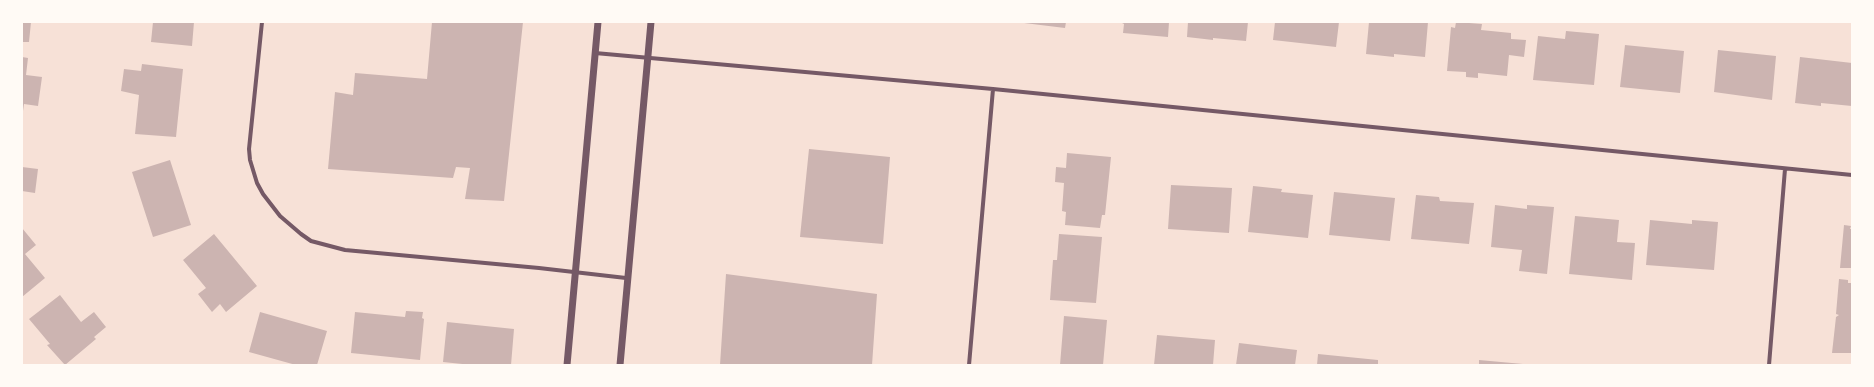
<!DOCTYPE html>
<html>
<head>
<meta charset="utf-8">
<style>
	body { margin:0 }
	#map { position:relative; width:1874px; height:387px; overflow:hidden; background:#f7e1d7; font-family:"Alegreya Sans",sans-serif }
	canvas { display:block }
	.frame { position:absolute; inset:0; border:23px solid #fffaf5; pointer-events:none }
</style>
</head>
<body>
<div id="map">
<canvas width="1874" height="387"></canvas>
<div class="frame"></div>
</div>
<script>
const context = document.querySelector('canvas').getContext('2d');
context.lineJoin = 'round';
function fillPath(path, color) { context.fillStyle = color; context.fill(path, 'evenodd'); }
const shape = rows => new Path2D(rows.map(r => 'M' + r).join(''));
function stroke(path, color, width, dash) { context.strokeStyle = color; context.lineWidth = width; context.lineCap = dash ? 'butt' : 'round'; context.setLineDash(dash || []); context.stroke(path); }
fillPath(shape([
	[22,22,31,22,29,42,22,42],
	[153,22,194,22,192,46,151,42],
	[432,22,523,22,504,201,465,199,470,168,456,167,453,178,328,169,335,92,353,95,355,73,427,79],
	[1016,22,1066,22,1065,28],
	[1120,22,1169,22,1168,37,1123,33,1124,24],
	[1188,22,1248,22,1246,41,1213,38,1213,40,1187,37],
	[1275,22,1339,22,1336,47,1273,40],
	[1369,22,1428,22,1425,57,1394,54,1394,57,1366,54],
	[1456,22,1482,24,1481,30,1511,33,1511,39,1526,40,1524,57,1509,55,1507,76,1478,73,1478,78,1466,77,1466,72,1447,71,1451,27,1455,28],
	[1566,31,1599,34,1594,85,1533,80,1538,36,1565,39],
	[1625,45,1684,51,1680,93,1620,87],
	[1718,50,1776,56,1772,100,1714,92],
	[22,57,28,58,26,75,42,77,38,106,24,104,23,111],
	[1800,57,1852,63,1852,106,1821,103,1821,106,1795,103],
	[142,64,183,69,176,137,135,134,139,95,121,91,124,69,141,71],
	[809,149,890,157,883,244,800,237],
	[1067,153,1111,157,1105,215,1102,215,1100,228,1065,225,1066,212,1062,211,1064,183,1055,182,1056,167,1066,168],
	[170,160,191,225,153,237,132,172],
	[22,167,38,169,35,193,22,191],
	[1171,185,1232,188,1229,233,1168,229],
	[1253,186,1282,189,1281,192,1313,195,1308,238,1248,232],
	[1334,192,1395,198,1390,241,1329,235],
	[1416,195,1439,197,1440,201,1474,203,1469,244,1411,239],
	[1495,205,1527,209,1527,205,1554,207,1547,274,1519,271,1522,250,1491,247],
	[1575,216,1619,220,1617,242,1635,243,1632,280,1569,274],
	[1650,220,1692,224,1692,220,1718,222,1714,270,1646,265],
	[1844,225,1851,226,1850,229,1852,229,1852,268,1840,268],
	[22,228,36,245,25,254,45,278,22,297],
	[214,234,257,286,226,312,220,304,212,312,198,294,206,288,183,260],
	[1059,234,1102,237,1096,303,1050,300,1053,260,1057,260],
	[726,274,877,294,872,365,720,365],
	[1839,279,1848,280,1848,283,1852,283,1852,353,1832,353,1836,317,1839,315,1836,314],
	[60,295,81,322,94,312,106,327,94,337,96,339,65,365,47,345,50,344,29,319],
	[406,311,423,312,422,318,424,319,420,360,351,353,355,312,405,317],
	[260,312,327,331,317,365,296,365,249,352],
	[1064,316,1107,320,1103,365,1060,365],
	[447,322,514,329,511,365,472,365,443,362],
	[1157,335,1215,340,1213,365,1154,365],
	[1239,343,1297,350,1295,365,1236,365],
	[1318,354,1378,360,1378,365,1317,365],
	[1479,360,1523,364,1523,365,1479,365]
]), '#ccb4b1');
stroke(shape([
	[262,22,249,149,250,160,257,183,263,194,280,216,301,234,311,241,345,250,539,268,626,278],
	[595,53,993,89,1852,175],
	[969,365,993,89],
	[1769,365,1785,169]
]), '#755966', 4);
stroke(shape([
	[567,365,598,22],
	[620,365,651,22]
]), '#755966', 7);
</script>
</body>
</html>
